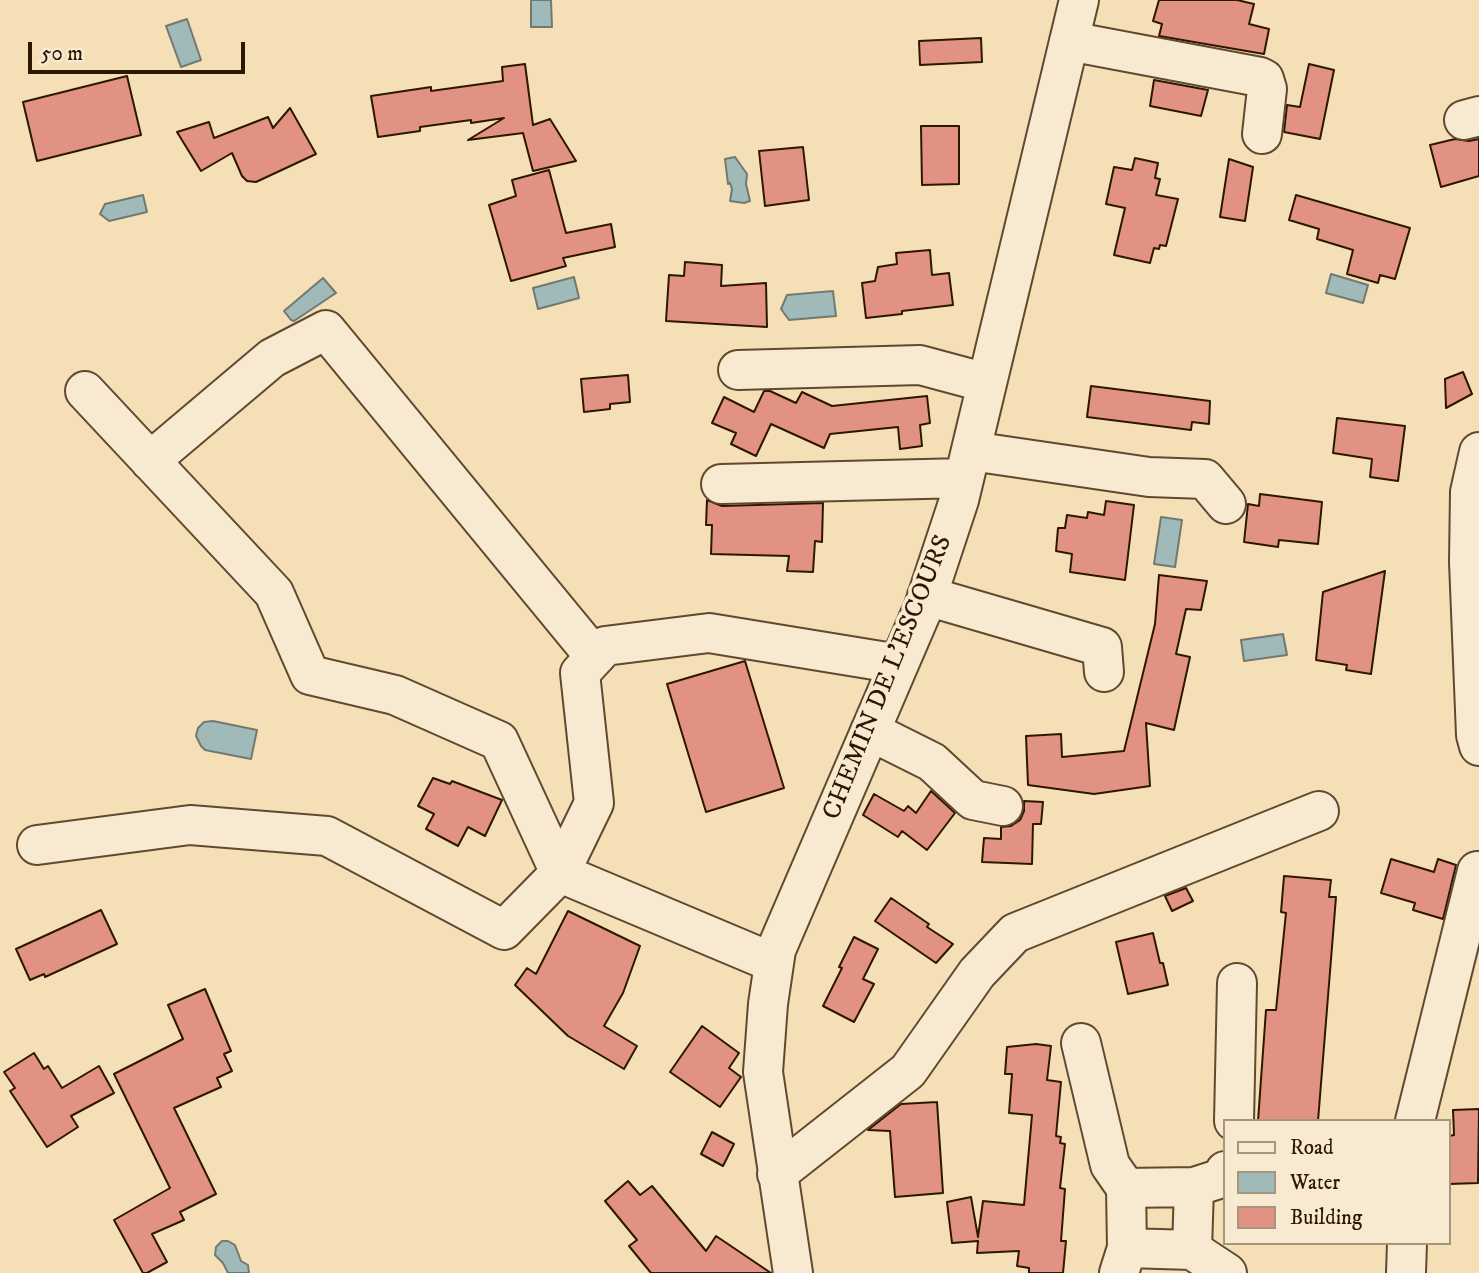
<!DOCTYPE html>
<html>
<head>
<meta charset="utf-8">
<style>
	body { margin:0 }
	#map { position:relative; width:1479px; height:1273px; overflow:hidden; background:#f4dfb7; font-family:"IM FELL DW Pica",serif }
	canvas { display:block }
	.legend { position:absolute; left:1223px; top:1119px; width:228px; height:126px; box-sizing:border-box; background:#f8ead0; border:2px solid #a7967d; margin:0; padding:9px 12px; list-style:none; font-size:21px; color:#2e1700 }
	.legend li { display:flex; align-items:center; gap:14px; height:35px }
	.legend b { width:35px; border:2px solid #a7967d }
	.scale { position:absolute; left:28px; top:42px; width:217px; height:32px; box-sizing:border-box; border:4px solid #2e1700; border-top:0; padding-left:9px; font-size:21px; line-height:24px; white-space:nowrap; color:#2e1700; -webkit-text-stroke:5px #f8ead0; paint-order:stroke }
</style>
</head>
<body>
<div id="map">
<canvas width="1479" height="1273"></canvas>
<ul class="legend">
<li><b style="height:9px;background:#f8ead0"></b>Road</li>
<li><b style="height:19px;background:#a0bab9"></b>Water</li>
<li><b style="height:19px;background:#e29283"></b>Building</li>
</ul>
<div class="scale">50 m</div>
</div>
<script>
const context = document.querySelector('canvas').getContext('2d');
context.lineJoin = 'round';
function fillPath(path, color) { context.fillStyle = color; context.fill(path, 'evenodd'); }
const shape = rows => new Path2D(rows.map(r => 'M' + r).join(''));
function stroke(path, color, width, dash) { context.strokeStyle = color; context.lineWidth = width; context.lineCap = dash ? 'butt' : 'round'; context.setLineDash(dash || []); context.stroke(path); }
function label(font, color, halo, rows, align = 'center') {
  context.font = font + ' "IM FELL DW Pica",serif'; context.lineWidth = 7; context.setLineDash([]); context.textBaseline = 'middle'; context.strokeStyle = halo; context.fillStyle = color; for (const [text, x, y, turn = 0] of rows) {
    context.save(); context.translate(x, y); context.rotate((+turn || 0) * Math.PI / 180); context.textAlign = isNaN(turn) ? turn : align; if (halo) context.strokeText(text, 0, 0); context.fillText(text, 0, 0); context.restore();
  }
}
const water = shape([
	[531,0,551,0,552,27,531,27,531,0],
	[187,19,201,60,181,67,166,26,187,19],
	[735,157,747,174,746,184,750,201,744,203,730,201,732,189,730,183,728,184,725,159,735,157],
	[143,195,147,212,109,221,100,214,105,204,143,195],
	[1331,274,1368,285,1363,303,1326,293,1331,274],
	[574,277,579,298,538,309,533,288,574,277],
	[323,278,336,293,294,321,291,320,284,311,323,278],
	[833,291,836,316,789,320,781,309,787,295,833,291],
	[1161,517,1182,520,1175,567,1154,564,1161,517],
	[1283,634,1287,655,1244,661,1241,640,1283,634],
	[213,721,257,730,251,759,205,750,201,746,196,736,198,728,204,722,213,721],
	[222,1241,228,1241,235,1245,241,1261,248,1265,249,1273,228,1273,223,1263,215,1255,216,1247,222,1241]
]);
fillPath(water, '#a0bab9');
stroke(water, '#72796f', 2);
const building = shape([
	[1159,0,1237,0,1254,4,1249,24,1269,29,1264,54,1159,36,1162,24,1153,21,1159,0],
	[981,38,982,62,920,65,919,41,981,38],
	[525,64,533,125,550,119,576,161,533,171,523,133,468,140,504,118,471,123,471,120,420,127,420,131,378,137,371,96,431,87,431,91,503,81,502,67,525,64],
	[1309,64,1334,70,1320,139,1284,132,1287,105,1300,107,1309,64],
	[127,76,141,135,37,161,23,102,127,76],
	[1154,80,1208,90,1201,116,1150,106,1154,80],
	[290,108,316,154,256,182,247,181,242,176,232,153,201,171,177,132,209,122,214,138,268,117,273,128,290,108],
	[921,126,959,126,959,184,922,185,921,126],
	[1455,139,1469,141,1479,139,1479,176,1441,187,1430,145,1455,139],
	[803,147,809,200,765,206,759,151,803,147],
	[1135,158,1158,163,1155,178,1160,179,1156,195,1178,199,1166,246,1160,245,1159,249,1154,248,1150,263,1114,255,1125,208,1106,204,1114,167,1132,170,1135,158],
	[1229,159,1253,167,1245,221,1220,217,1229,159],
	[549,170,566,233,611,224,615,247,563,258,566,266,511,281,489,205,516,196,512,180,549,170],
	[1296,195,1410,228,1395,279,1380,275,1378,283,1347,274,1353,250,1317,239,1319,229,1289,220,1296,195],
	[930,250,932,275,949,273,953,305,902,311,902,314,866,318,862,283,875,281,878,267,897,264,896,253,930,250],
	[685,262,722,265,721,286,766,283,767,327,666,321,669,275,684,276,685,262],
	[1463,372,1472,394,1446,408,1445,379,1463,372],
	[628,375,630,402,610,404,610,409,584,412,581,379,628,375],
	[1091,386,1210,401,1209,424,1192,422,1191,430,1087,417,1091,386],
	[764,391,770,391,796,403,802,392,832,406,927,396,930,423,920,425,922,446,900,449,898,427,830,434,824,448,771,424,756,456,731,444,736,433,712,423,724,397,754,412,764,391],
	[1337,418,1405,426,1398,481,1370,477,1372,459,1333,453,1337,418],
	[1260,494,1322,502,1318,544,1279,540,1278,547,1244,542,1248,504,1259,506,1260,494],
	[707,500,722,506,823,503,822,542,815,541,813,572,787,571,789,556,711,554,712,525,706,525,707,500],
	[1106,501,1134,505,1125,580,1070,572,1072,554,1056,551,1058,528,1065,528,1067,515,1087,518,1088,512,1104,515,1106,501],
	[1385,571,1371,674,1346,670,1347,665,1316,660,1323,592,1385,571],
	[1159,575,1207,581,1201,610,1186,609,1176,654,1190,657,1174,730,1146,723,1150,786,1094,794,1028,785,1026,736,1061,734,1062,757,1124,751,1155,624,1159,575],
	[745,661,784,788,706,812,667,684,745,661],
	[433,778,450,784,452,781,502,800,485,836,468,827,458,846,426,829,434,814,418,806,433,778],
	[931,791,955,813,927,850,902,831,898,837,863,815,874,794,904,811,908,806,916,813,931,791],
	[1024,801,1043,802,1041,824,1033,824,1032,864,982,862,984,838,1001,839,1001,827,1011,826,1020,820,1024,811,1024,801],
	[1391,859,1434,872,1438,859,1456,865,1443,919,1413,910,1415,903,1381,893,1391,859],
	[1284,876,1331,880,1329,897,1336,897,1318,1121,1258,1121,1266,1010,1276,1010,1286,913,1281,912,1284,876],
	[1186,888,1193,901,1172,911,1165,896,1186,888],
	[891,898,929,924,927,927,953,944,936,963,875,921,891,898],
	[101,910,117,944,45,977,44,974,30,980,16,949,101,910],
	[568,911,640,946,623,993,604,1026,637,1046,624,1069,568,1036,515,985,527,968,536,974,568,911],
	[1153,933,1160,963,1163,963,1168,985,1128,994,1116,942,1153,933],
	[854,937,878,949,863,979,874,984,854,1022,823,1006,842,968,839,967,854,937],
	[205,989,231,1051,224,1054,232,1071,217,1078,221,1087,174,1108,216,1194,180,1212,184,1220,152,1234,167,1262,147,1273,143,1273,114,1220,170,1188,114,1074,183,1039,168,1005,205,989],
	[702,1026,739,1053,729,1068,741,1077,720,1107,670,1072,702,1026],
	[1036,1044,1051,1046,1047,1080,1061,1082,1056,1136,1061,1137,1060,1143,1065,1144,1060,1188,1065,1189,1061,1241,1066,1241,1063,1273,1029,1273,1029,1268,1017,1266,1019,1251,977,1253,978,1241,952,1243,947,1202,971,1197,978,1237,983,1201,1024,1205,1032,1115,1009,1113,1012,1074,1005,1074,1007,1047,1036,1044],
	[34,1053,44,1069,48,1066,62,1088,99,1066,114,1093,71,1116,78,1127,47,1147,10,1091,15,1088,4,1072,34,1053],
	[937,1102,943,1193,895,1197,890,1131,868,1130,901,1104,937,1102],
	[1479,1109,1478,1183,1449,1184,1449,1136,1454,1135,1453,1110,1479,1109],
	[712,1132,734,1144,723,1166,701,1154,712,1132],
	[628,1181,640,1195,652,1186,706,1251,716,1236,771,1273,651,1273,629,1246,637,1240,605,1201,628,1181]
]);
fillPath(building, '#e29283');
stroke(building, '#2e1700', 2);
const minor = shape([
	[1069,41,1260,77,1264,79,1267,89,1262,134],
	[1464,120,1479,116],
	[738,370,920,365,987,383],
	[85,391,274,593,310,675,395,695,499,741,560,873,594,803,580,673,605,646,709,633,899,664],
	[971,451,1149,477,1205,479,1226,504],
	[1479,452,1470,492,1469,562,1476,735,1479,746],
	[150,461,272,358,326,330,595,657],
	[721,484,964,478],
	[927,596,1102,647,1104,672],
	[870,731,932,762,973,800,1003,806],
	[37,845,190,825,327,836,504,930,560,873,774,963],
	[1081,1043,1110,1165,1126,1188],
	[1234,1121,1237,983],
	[1415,1121,1477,871],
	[777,1174,908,1071,977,973,1015,933,1319,811],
	[1194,1187,1192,1250,1227,1273],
	[1127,1248,1192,1250],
	[793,1273,763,1072,768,1004,776,950,924,606,959,500,1079,0],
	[1119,1273,1127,1248,1126,1188,1194,1187,1222,1178,1225,1171],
	[1406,1273,1407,1243]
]);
stroke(minor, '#60492e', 42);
stroke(minor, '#f8ead0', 38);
label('26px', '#2e1700', '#f8ead0', [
	["CHEMIN DE L'ESCOURS",889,678,-68]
]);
</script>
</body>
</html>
